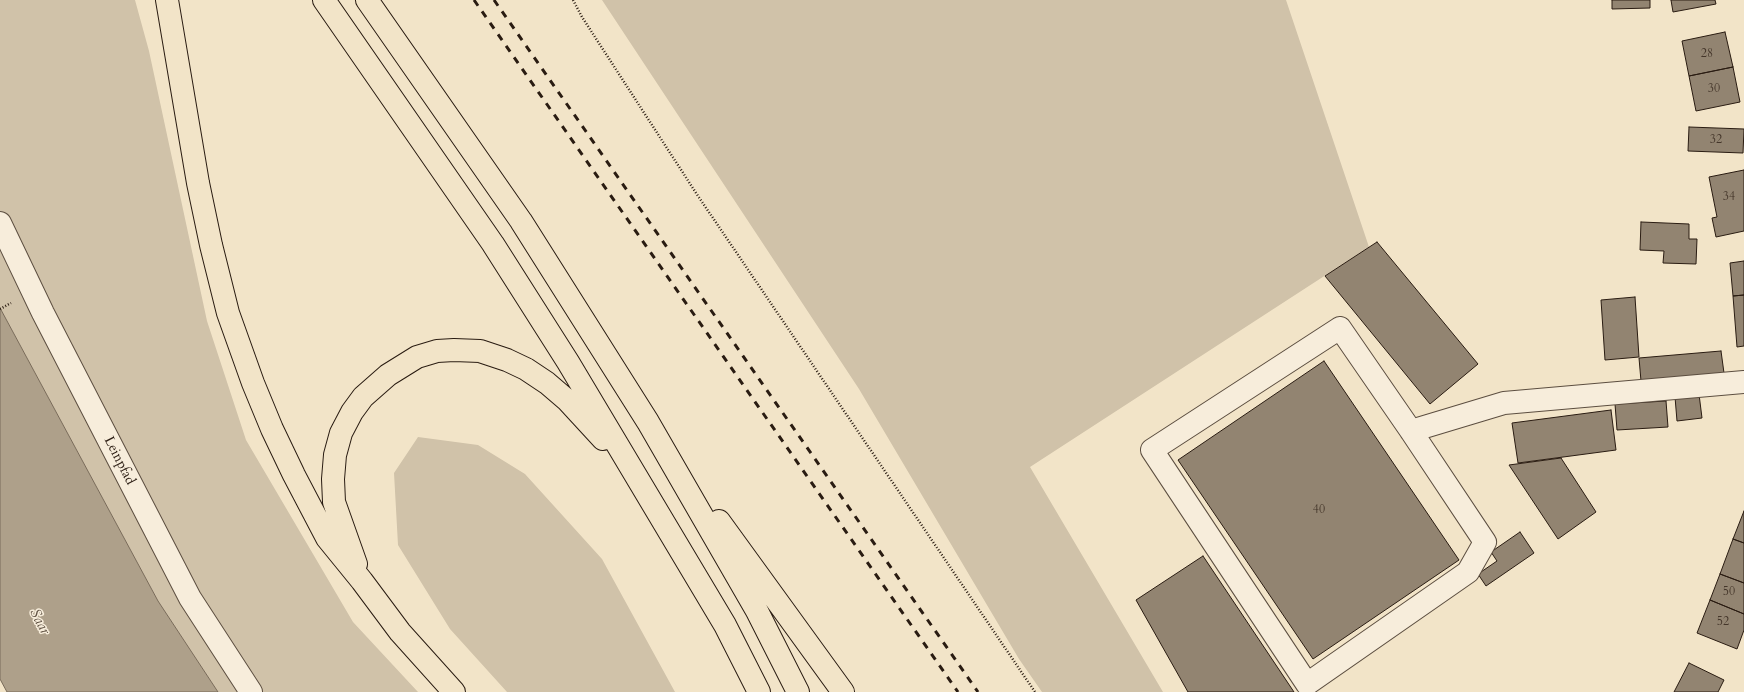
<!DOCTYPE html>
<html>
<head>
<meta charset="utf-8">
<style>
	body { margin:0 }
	canvas { display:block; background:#f2e4c8 }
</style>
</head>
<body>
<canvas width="1744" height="692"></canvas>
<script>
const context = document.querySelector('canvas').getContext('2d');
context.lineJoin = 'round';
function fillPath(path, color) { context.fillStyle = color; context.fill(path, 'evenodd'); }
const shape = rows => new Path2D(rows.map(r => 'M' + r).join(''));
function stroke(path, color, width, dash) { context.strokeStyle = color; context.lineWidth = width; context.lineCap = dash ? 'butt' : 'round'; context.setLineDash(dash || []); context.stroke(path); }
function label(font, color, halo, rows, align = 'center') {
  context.font = font + ' Cardo,serif'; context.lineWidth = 3; context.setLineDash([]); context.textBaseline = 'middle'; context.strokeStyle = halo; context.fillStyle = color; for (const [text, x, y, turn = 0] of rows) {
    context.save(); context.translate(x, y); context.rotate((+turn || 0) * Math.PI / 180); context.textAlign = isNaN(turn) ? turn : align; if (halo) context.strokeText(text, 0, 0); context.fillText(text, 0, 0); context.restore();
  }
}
fillPath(shape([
	[0,0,135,0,149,51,207,321,246,440,353,622,418,692,218,692,158,601,0,308],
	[602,0,1286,0,1369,247,1030,467,1163,692,1042,692,1019,659,859,389],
	[418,437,478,445,525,474,602,559,675,692,507,692,450,629,398,545,394,473]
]), '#d0c2a9');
const water = shape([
	[0,308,158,601,218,692,7,692,0,679,0,308]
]);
fillPath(water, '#aea08a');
stroke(water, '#796b5a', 1);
const building = shape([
	[1612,0,1650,0,1650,8,1612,9,1612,0],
	[1671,0,1715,0,1716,4,1673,12,1671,0],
	[1725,32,1733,67,1689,76,1682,41,1725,32],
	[1733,67,1740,102,1696,111,1689,76,1733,67],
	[1689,127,1744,129,1743,153,1688,151,1689,127],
	[1744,170,1744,231,1716,237,1712,218,1717,217,1709,177,1744,170],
	[1641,222,1689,224,1689,239,1697,239,1696,264,1663,263,1664,251,1640,250,1641,222],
	[1377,242,1478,364,1430,404,1325,276,1377,242],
	[1744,261,1744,295,1733,296,1730,263,1744,261],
	[1744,295,1744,346,1737,347,1733,296,1744,295],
	[1635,297,1639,357,1605,360,1601,300,1635,297],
	[1721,351,1724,373,1641,381,1639,358,1721,351],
	[1324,361,1459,560,1313,659,1178,460,1324,361],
	[1699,394,1702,418,1677,421,1675,397,1699,394],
	[1666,401,1668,427,1617,430,1615,404,1666,401],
	[1611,410,1616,450,1518,463,1512,423,1611,410],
	[1561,458,1596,512,1558,539,1509,465,1561,458],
	[1744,511,1744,543,1733,539,1744,511],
	[1520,532,1534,553,1486,586,1478,574,1497,561,1491,552,1520,532],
	[1733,539,1744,543,1744,583,1720,574,1733,539],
	[1203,556,1294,692,1188,692,1136,600,1203,556],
	[1720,574,1744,583,1744,614,1710,600,1720,574],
	[1710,600,1744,614,1744,630,1737,649,1697,633,1710,600],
	[1689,663,1724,680,1718,692,1674,692,1689,663]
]);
fillPath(building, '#928471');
stroke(building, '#2a1c12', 1);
const minor = shape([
	[0,223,43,313,190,598,251,692],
	[1340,328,1411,431,1485,542,1468,572,1307,684,1152,450,1340,328],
	[1411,431,1504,403,1744,382]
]);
const highway = shape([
	[167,0,198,183,211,245,228,313,253,383,272,429,294,475,327,538,362,581,400,632,454,692],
	[324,0,493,244,568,362,725,625,759,692],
	[367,0,521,221,648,422,757,611,798,692],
	[719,521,843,692],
	[356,564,334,502,333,479,335,455,341,433,352,412,363,397,388,375,417,357,437,351,454,350,480,351,507,360,526,369,547,383,568,401,603,439]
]);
stroke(minor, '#5c4e40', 24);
stroke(highway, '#2a1c12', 24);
stroke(shape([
	[573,0,582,17,698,196,1035,692],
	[0,309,11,303]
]), '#2a1c12', 2.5, [1, 2]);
stroke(minor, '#f7eddb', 22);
stroke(highway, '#f2e4c8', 22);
stroke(shape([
	[474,0,958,692],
	[494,0,978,692]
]), '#2a1c12', 3, [7, 7]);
label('12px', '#44362a', null, [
	["28",1707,54],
	["30",1714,89],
	["32",1716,140],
	["34",1729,197],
	["40",1319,510],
	["50",1729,592],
	["52",1723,622]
]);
label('14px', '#2a1c12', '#f7eddb', [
	["Leinpfad",119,461,63]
]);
label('italic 15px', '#5f5142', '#f7eddb', [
	["Saar",39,622,62]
]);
</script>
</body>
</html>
